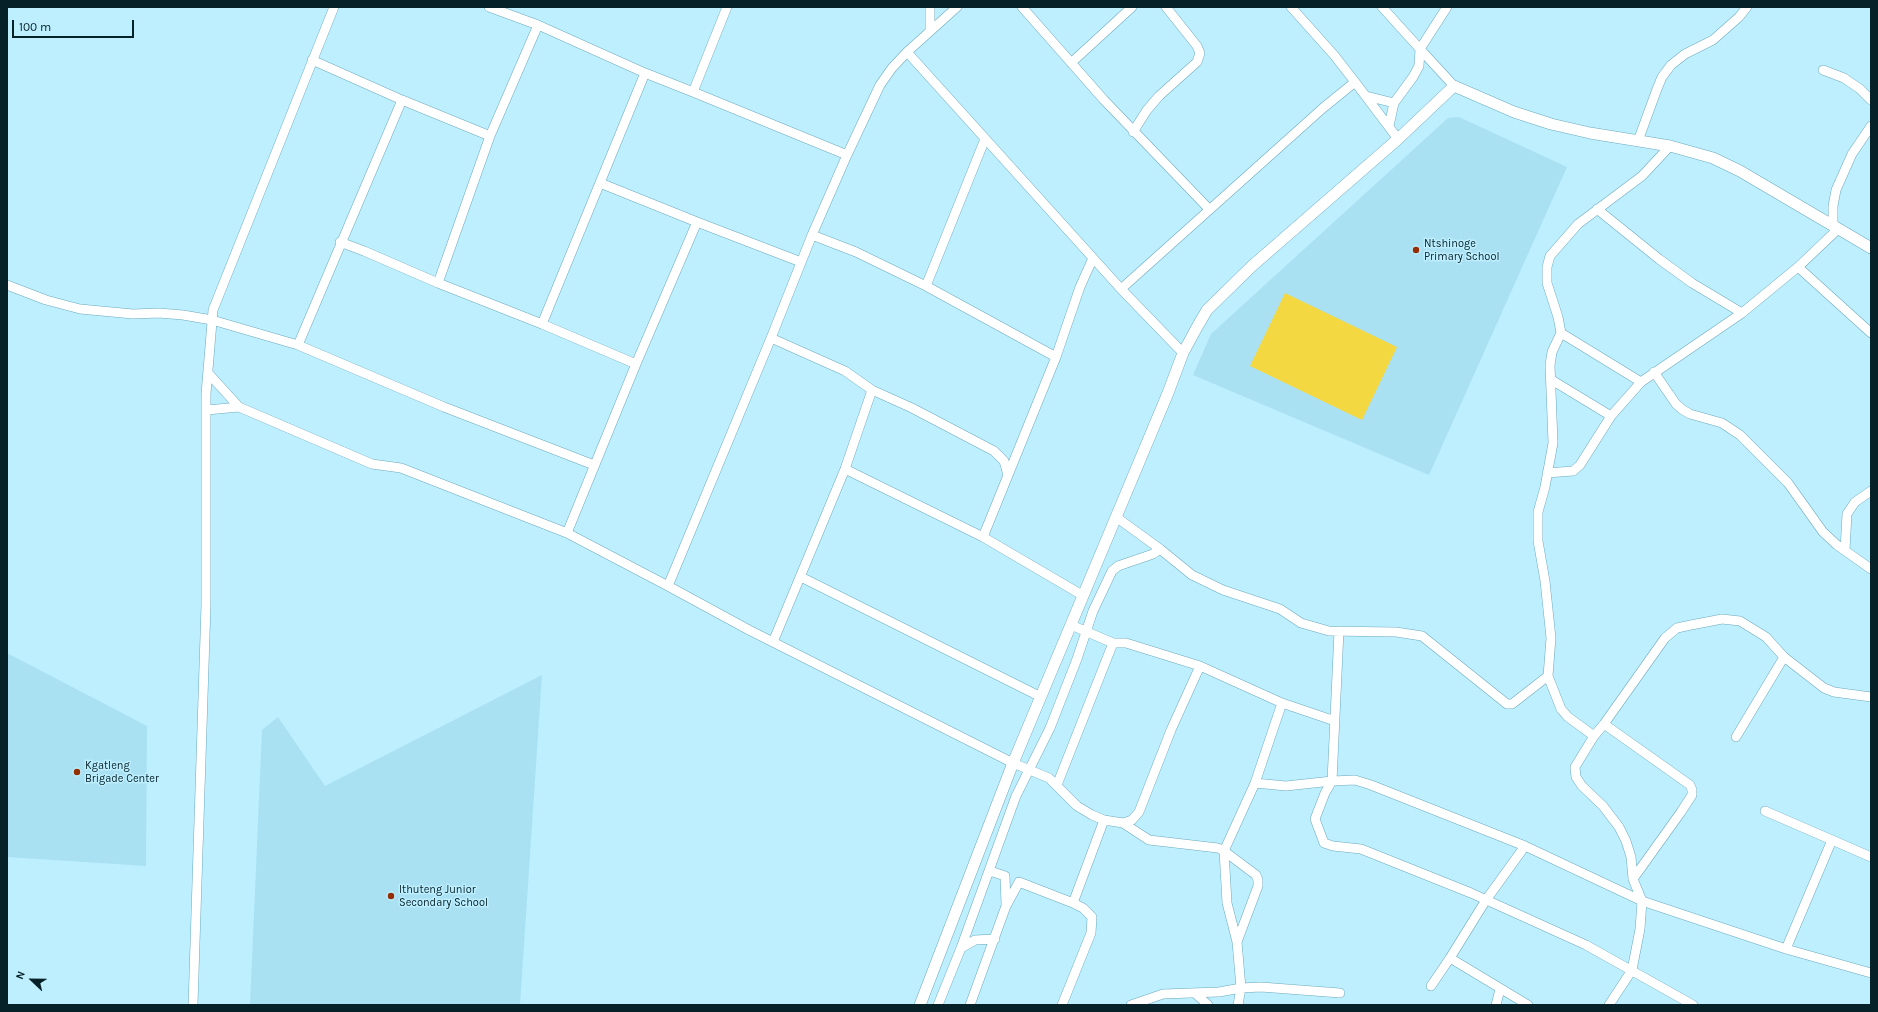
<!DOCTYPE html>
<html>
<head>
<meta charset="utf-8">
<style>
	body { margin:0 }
	#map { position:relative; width:1878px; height:1012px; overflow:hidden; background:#bdefff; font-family:Karla,sans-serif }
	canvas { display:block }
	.frame { position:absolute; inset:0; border:8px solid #062128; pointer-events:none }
	.north { position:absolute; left:12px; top:960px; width:40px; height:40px; -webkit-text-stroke:3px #bdefff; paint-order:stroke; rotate:292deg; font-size:11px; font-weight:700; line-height:16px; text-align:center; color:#062128 }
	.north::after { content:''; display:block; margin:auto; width:14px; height:18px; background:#062128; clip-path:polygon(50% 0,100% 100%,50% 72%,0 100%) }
	.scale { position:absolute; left:12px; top:20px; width:122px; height:18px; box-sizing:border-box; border:2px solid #062128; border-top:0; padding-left:5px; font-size:12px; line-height:14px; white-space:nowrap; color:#062128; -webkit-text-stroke:3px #bdefff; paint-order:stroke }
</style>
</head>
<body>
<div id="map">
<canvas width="1878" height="1012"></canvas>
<div class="frame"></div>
<div class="north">N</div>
<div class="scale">100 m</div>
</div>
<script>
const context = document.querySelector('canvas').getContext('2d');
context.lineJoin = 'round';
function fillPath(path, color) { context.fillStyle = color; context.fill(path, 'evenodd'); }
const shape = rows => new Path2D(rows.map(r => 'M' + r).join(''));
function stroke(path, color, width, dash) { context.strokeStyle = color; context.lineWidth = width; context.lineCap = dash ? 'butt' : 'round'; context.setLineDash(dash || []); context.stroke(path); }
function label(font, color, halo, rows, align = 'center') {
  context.font = font + ' Karla,sans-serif'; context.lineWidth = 3; context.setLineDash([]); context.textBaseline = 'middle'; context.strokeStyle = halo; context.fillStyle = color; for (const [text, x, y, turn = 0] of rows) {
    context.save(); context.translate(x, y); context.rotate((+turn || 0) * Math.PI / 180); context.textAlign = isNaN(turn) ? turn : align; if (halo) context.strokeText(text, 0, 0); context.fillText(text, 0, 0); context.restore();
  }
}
fillPath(shape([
	[1459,117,1567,167,1429,475,1193,375,1211,334,1448,118],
	[7,653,147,726,146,866,7,857],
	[542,675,520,1005,250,1005,262,730,278,717,325,786]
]), '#a9e1f3');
fillPath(shape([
	[1285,293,1397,347,1362,420,1250,366]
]), '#f4d841');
const minor = shape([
	[489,7,538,25,645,73,693,92],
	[727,7,693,92,847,155],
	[957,7,907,52,1121,289,1183,353],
	[1022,7,1104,100,1209,209],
	[1291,7,1334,55,1355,82],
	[1382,7,1420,49,1419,66,1413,77,1394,103,1389,126],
	[1447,7,1420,49,1454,86],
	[538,25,490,136,438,283,542,324],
	[930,30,930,7],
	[907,52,892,68,880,85,847,155,812,235,771,338,668,586,749,630,1013,763,1049,778,1077,806,1092,815,1104,820,1123,823,1132,820,1139,812,1171,730,1200,666],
	[312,60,402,100,490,136],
	[1071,63,1132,7],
	[1823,70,1844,78,1860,89,1871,100],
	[1366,96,1394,103],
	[1133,132,1147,110,1159,96,1197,62,1200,53,1197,46,1166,7],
	[1638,141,1657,89,1662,77,1671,65,1685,54,1713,40,1739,17,1747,7],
	[600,183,697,222,636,364],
	[1597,209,1659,259,1692,283,1742,313],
	[697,222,801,262],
	[1833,226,1833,206,1836,190,1852,154,1871,126],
	[1838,229,1798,267,1871,333],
	[812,235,856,252,926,286,1056,357],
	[340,242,364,251,438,283],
	[7,285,46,300,80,309,133,314,159,313,183,315,212,320,298,345,402,100],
	[926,286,985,139],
	[1121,289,1323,108,1355,82,1398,139],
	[1561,333,1552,352,1550,365,1553,443,1545,487,1538,512,1538,541,1545,581,1551,638,1548,676,1561,709,1568,717,1594,736],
	[771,338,845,371,872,390,845,469,773,642],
	[298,345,444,407,594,465],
	[1654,372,1676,404,1683,410,1690,414,1722,423,1740,435,1788,483,1823,532,1837,545,1871,569],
	[209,374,239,407,372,464,401,468,567,533,668,586],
	[1550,379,1611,416],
	[1641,382,1561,333,1558,317,1547,283,1547,267,1550,256,1578,224,1642,176,1670,146],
	[872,390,912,408,994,451,1004,461,1008,475],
	[207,410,239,407],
	[845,469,983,537],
	[1547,473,1573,471,1580,465,1611,416,1641,382,1742,313,1798,267],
	[1116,517,1160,549,1192,575,1223,590,1280,609,1301,623,1329,631,1396,632,1422,636,1507,704,1512,704,1548,676],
	[567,533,636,364,542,324,645,73],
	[1845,550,1847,514,1855,502,1871,491],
	[801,577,1041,697],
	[1082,595,983,537,1056,357,1080,287,1093,258],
	[1339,631,1332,781,1325,793,1315,819,1324,843,1333,846,1361,849,1471,893,1586,945,1693,1005],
	[1113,643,1126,643,1200,666,1282,703,1335,721],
	[1871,697,1834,692,1824,688,1784,657,1766,637,1740,621,1722,619,1691,625,1677,628,1665,638,1604,724,1594,736,1575,767,1576,777,1582,786,1603,806,1619,827,1626,841,1631,857,1633,879,1642,901,1786,949,1871,973],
	[1604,724,1690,785,1692,790,1692,795,1681,812,1633,879],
	[1736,737,1784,657],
	[1255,783,1282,703],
	[1057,785,1113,643,1071,625],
	[1765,811,1832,840],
	[1123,823,1149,840,1218,848,1224,851,1227,903,1237,942],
	[1525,846,1486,900,1450,958,1528,1005],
	[990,871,1005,876,1006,904],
	[1073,903,1104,820],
	[961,948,975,940,995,939],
	[1786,949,1832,840,1871,857],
	[1431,986,1450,958],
	[1196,994,1208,1005],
	[193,1005,206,605,206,394,213,310,334,7],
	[938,1005,961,948,1016,796,1050,728,1077,659,1093,611,1112,571,1118,566,1153,554,1160,549],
	[970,1005,1006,906,1019,882,1073,903,1083,908,1092,917,1091,933,1062,1005],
	[1131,1005,1163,994,1219,992,1241,988,1261,987,1340,993],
	[1238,1005,1241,988,1237,942,1258,886,1258,880,1256,875,1224,851,1255,783,1286,786,1332,781,1355,780,1371,785,1525,846,1642,901,1640,929,1632,970,1609,1005],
	[1496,1005,1500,989]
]);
const tertiary = shape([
	[920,1005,1013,763,1168,393,1183,353,1196,329,1207,310,1252,266,1398,139,1454,86,1514,112,1551,124,1590,133,1670,146,1713,158,1740,171,1871,248]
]);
stroke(minor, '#6caabc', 10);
stroke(tertiary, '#6caabc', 12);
stroke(minor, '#fff', 9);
stroke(tertiary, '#fff', 11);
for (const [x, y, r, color] of [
	[1416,250,4,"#942f04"],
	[77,772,4,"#942f04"],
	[391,896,4,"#942f04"]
]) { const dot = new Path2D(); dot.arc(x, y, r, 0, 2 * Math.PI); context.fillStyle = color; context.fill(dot); stroke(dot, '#bdefff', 1.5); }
label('11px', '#062128', '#bdefff', [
	["Ntshinoge",1424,244],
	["Primary School",1424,257],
	["Kgatleng",85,766],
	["Brigade Center",85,779],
	["Ithuteng Junior",399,890],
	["Secondary School",399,903]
], 'left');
</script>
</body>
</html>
